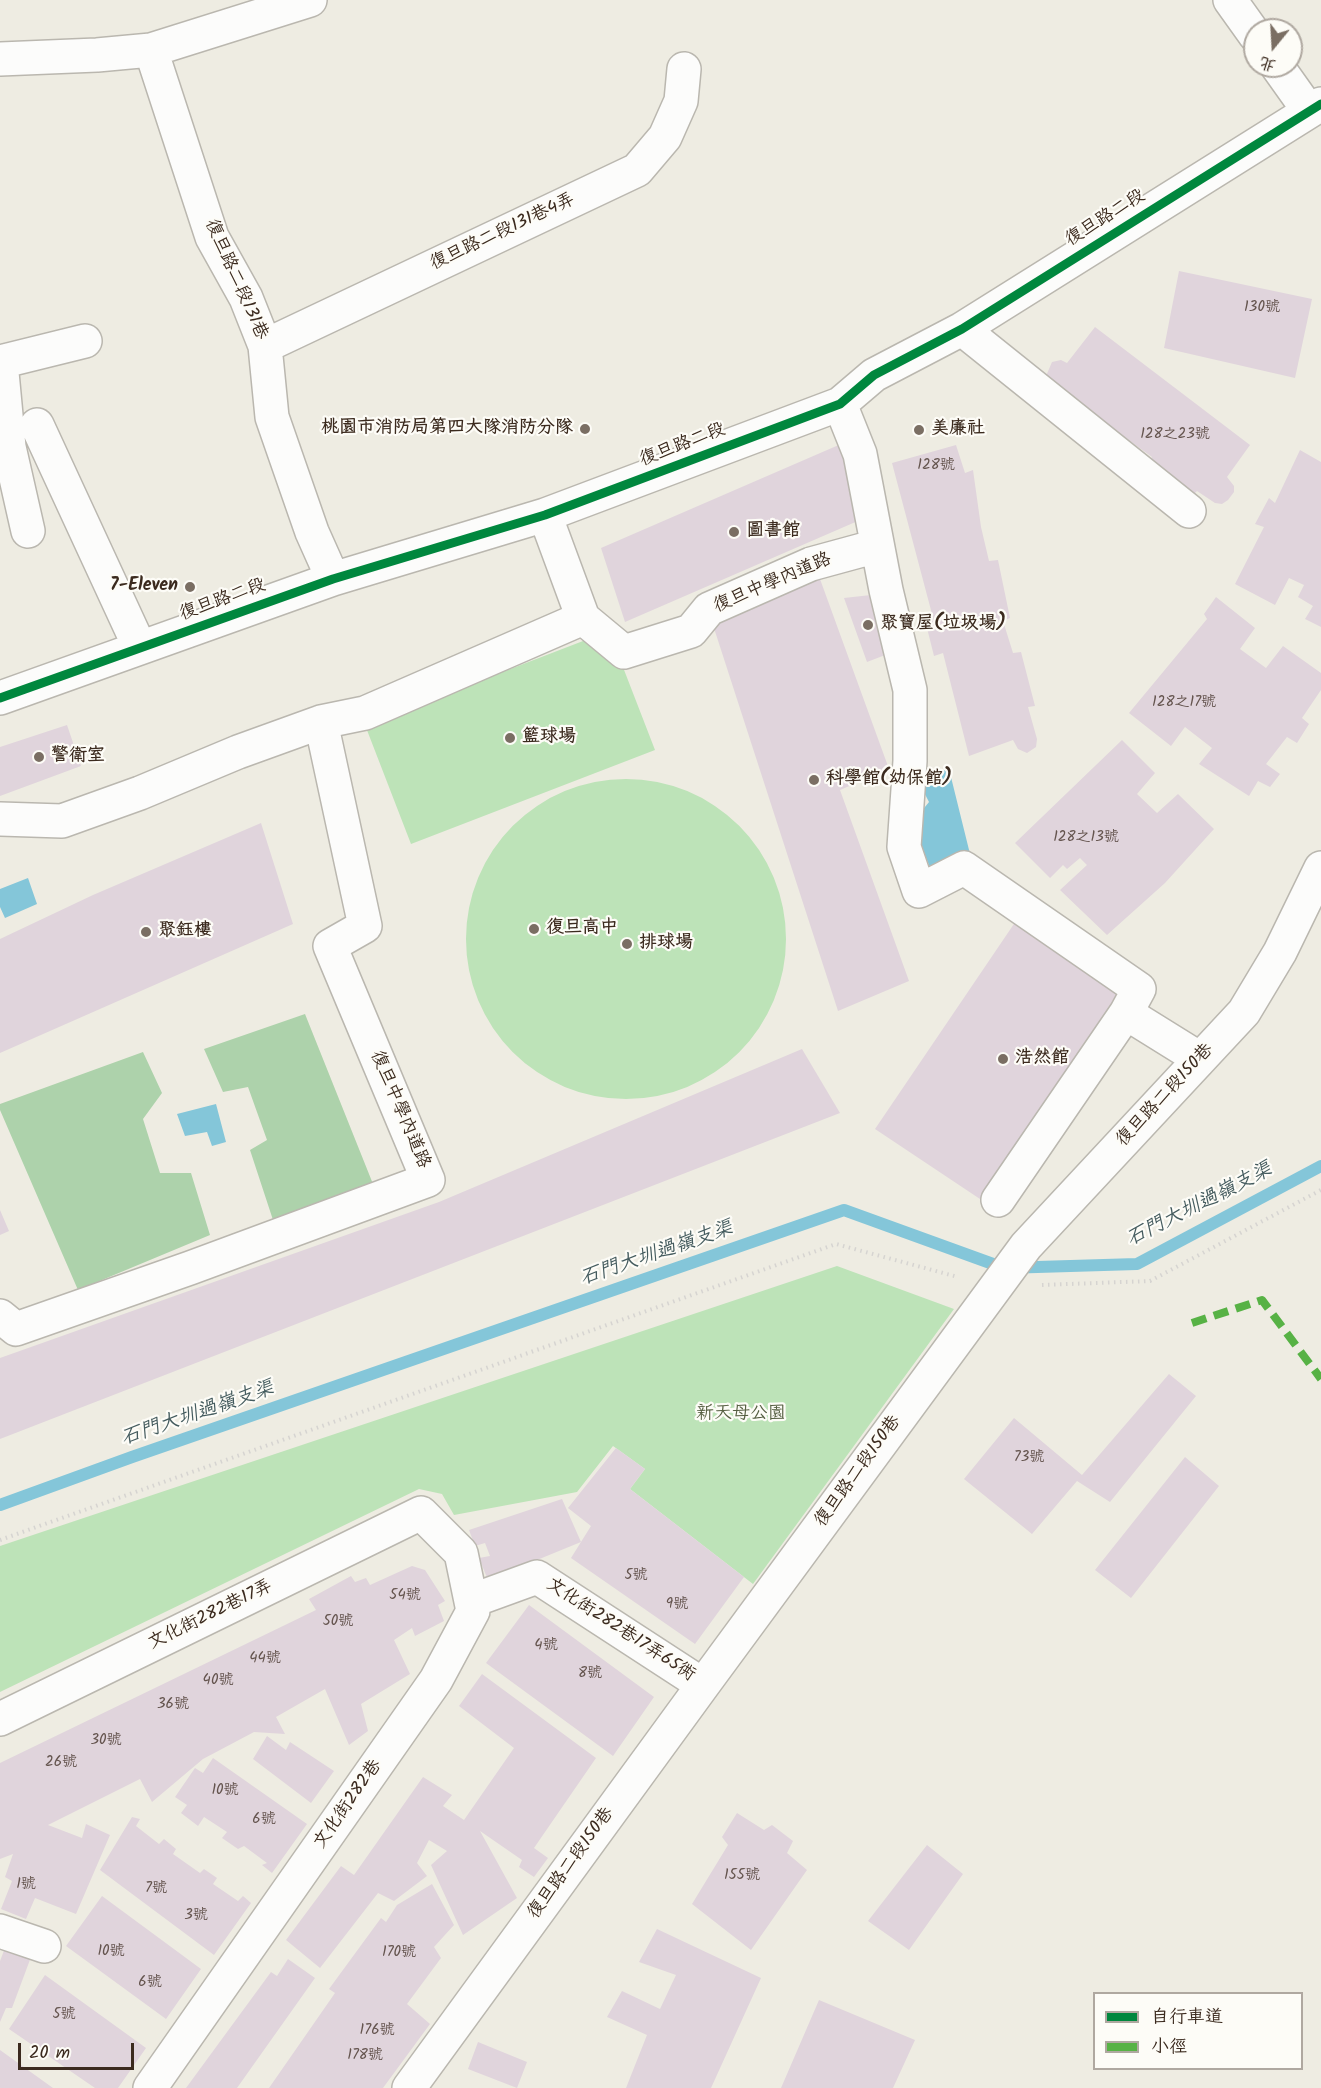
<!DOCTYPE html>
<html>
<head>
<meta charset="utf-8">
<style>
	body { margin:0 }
	#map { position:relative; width:1321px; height:2088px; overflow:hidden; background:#eeece2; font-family:Kalam,"LXGW WenKai TC",sans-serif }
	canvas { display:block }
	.legend { position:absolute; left:1093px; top:1992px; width:210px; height:78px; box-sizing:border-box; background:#fdfcf7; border:2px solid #afa8a0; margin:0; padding:8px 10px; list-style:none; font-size:18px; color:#3b2a1e }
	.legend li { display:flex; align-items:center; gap:12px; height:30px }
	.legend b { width:30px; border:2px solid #afa8a0 }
	.north { position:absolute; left:1243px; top:18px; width:60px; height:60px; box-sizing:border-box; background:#fdfcf7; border:2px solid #afa8a0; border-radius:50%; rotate:198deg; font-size:16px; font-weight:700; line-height:24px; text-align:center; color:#3b2a1e }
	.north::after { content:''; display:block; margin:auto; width:21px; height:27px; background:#7a6e63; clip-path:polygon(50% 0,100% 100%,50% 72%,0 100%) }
	.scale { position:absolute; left:18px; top:2043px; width:116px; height:27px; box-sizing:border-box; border:3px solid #3b2a1e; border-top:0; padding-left:8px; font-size:18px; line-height:21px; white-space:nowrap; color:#3b2a1e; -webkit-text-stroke:4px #fdfcf7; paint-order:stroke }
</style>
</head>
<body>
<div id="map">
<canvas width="1321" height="2088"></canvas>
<ul class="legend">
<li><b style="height:8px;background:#00873e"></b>自行車道</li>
<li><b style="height:8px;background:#57b245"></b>小徑</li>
</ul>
<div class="north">北</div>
<div class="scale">20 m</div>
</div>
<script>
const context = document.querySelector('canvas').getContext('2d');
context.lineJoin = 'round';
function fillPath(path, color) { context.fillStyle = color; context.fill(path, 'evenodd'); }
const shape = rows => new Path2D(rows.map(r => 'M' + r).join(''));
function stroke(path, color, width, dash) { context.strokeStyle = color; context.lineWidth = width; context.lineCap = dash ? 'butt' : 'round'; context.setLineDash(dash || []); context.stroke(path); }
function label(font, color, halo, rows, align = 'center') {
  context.font = font + ' Kalam,"LXGW WenKai TC",sans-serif'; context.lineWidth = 4.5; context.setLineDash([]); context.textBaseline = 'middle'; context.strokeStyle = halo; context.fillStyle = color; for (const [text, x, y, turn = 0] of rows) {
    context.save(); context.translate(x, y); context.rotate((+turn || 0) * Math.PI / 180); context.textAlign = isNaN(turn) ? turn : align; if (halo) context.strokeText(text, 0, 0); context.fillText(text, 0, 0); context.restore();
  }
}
fillPath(shape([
	[609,631,655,750,411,844,365,725],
	'466 939a160 160 0 1 1 320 0a160 160 0 1 1-320 0Z',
	[837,1266,954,1309,753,1584,630,1489,645,1469,613,1446,577,1492,454,1515,442,1494,419,1489,0,1692,0,1546]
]), '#bde3b8');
fillPath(shape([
	[305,1014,373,1184,273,1220,250,1150,267,1140,248,1087,223,1092,204,1049],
	[143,1052,162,1093,143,1119,160,1173,191,1173,210,1235,78,1290,0,1110,0,1104]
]), '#add2ab');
fillPath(shape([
	[949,769,971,858,931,870,912,823,929,802,915,775],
	[28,878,37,904,5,918,0,907,0,889],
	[216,1104,226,1142,212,1146,207,1132,185,1136,177,1114]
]), '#84c6d9');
stroke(shape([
	[0,1505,132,1457,844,1210,1004,1268,1137,1264,1321,1166]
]), '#84c6d9', 12);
fillPath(shape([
	[1179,271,1312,299,1295,378,1164,348],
	[1095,327,1250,445,1227,477,1234,486,1234,492,1228,500,1222,504,1215,503,1197,491,1192,496,1148,463,1152,457,1123,436,1118,442,1046,376,1052,362,1061,360,1067,363],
	[841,444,867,517,625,622,601,548],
	[956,445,965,473,973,470,981,527,989,561,998,560,1010,618,1003,621,1013,653,1021,652,1035,706,1028,707,1037,739,1036,747,1027,753,1018,749,1013,740,969,756,943,653,934,656,924,616,932,614,892,463],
	[1300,450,1321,462,1321,627,1305,619,1313,606,1298,597,1304,585,1289,578,1275,605,1235,584,1264,527,1255,524,1269,498,1275,503],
	[816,568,889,769,840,790,909,981,838,1011,712,622],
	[871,595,893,652,867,662,844,598],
	[1216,597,1255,628,1240,649,1266,668,1283,646,1321,673,1321,690,1302,718,1309,724,1297,743,1287,737,1266,764,1280,774,1270,787,1258,781,1249,796,1199,764,1212,748,1185,727,1171,746,1129,713,1207,619,1204,614],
	[67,725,81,766,0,796,0,747],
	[1122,740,1155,773,1137,794,1157,813,1178,794,1214,829,1165,883,1107,935,1060,890,1087,865,1080,858,1067,869,1063,865,1050,878,1015,843],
	[261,823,293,924,0,1053,0,939,93,895],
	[1020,915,1130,989,986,1203,875,1129],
	[802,1049,840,1113,0,1439,0,1358,439,1202],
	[0,1210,9,1231,0,1235],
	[1169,1374,1196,1396,1110,1502,1077,1481,1032,1534,964,1479,1014,1418,1082,1475],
	[616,1448,645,1469,630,1489,744,1577,695,1644,571,1558,581,1542,488,1580,479,1558,490,1556,485,1543,475,1546,469,1530,562,1499,581,1542,591,1526,568,1508],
	[1185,1457,1219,1486,1131,1598,1095,1570],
	[412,1566,425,1570,445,1601,438,1605,444,1621,415,1636,412,1628,394,1640,410,1674,361,1704,368,1731,349,1745,325,1689,276,1717,285,1734,254,1732,203,1759,152,1802,140,1779,48,1825,82,1838,86,1824,110,1835,76,1914,35,1898,26,1919,1,1909,12,1881,5,1877,13,1854,0,1859,0,1763,316,1610,309,1599,351,1576,355,1582,366,1578,370,1585],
	[529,1605,654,1697,613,1756,486,1663],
	[482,1674,596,1758,534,1848,548,1858,534,1877,519,1867,522,1860,480,1831,517,1898,463,1935,431,1865,447,1851,429,1840,417,1863,427,1876,394,1901,378,1893,320,1968,286,1940,341,1866,354,1875,423,1777,452,1795,443,1806,464,1820,514,1748,459,1706],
	[267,1736,286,1750,290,1742,334,1771,311,1803,253,1759],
	[213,1758,307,1824,272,1873,262,1865,267,1863,244,1846,238,1849,222,1838,227,1832,204,1817,198,1826,181,1813,187,1805,175,1797,195,1768,203,1773],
	[737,1813,764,1830,772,1825,793,1841,787,1853,807,1870,751,1950,692,1904,728,1845,722,1837],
	[132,1817,140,1819,136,1826,159,1844,164,1839,176,1849,173,1854,200,1873,204,1869,217,1878,213,1884,238,1901,243,1896,251,1903,214,1955,100,1870],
	[927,1845,963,1874,909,1950,868,1921],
	[432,1884,454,1925,434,1947,441,1958,407,2004,430,2024,383,2088,269,2088,335,1993,329,1989,381,1918,386,1922,397,1905],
	[102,1896,201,1969,166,2019,66,1946],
	[657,1929,761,1978,711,2088,626,2088,647,2035,607,2017,622,1991,660,2009,676,1975,639,1962],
	[5,1948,31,1957,12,2008,6,2008,0,2022,0,1961],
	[288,1959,315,1978,237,2088,186,2088,271,1972,277,1976],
	[45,1975,146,2048,118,2088,95,2088,9,2029],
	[819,2000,915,2040,893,2088,781,2088],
	[478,2042,527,2062,517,2088,468,2069],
	[0,2050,53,2088,0,2088]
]), '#e0d4dc');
const minor = shape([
	[1230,0,1255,35],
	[151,50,212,237,246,298,265,346,272,417,312,532,333,579],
	[0,59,97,55,151,50,310,0],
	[1277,66,1309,111],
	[962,329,1189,511],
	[265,346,637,170,665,137,681,101,684,69],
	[0,362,85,341],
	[1,362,9,447,28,531],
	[840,404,860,454,886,590,910,690,910,761,904,847,919,891,964,868,1139,989,1126,1013],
	[37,425,140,648],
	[545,515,583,618,624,652,691,631,709,609,811,564,877,546],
	[0,698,333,579,545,515,840,404,874,375,962,329,1321,104],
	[0,819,62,821,140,793,238,752,321,722,365,713,583,618],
	[998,1200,1126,1013,1200,1059],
	[0,1316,16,1329,190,1268,428,1180,330,946,365,926,321,722],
	[471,1601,537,1577,703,1685],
	[0,1719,421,1513,461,1553,473,1611,436,1680,150,2088],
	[0,1931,44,1946],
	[409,2088,703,1685,1026,1246,1244,1012,1280,952,1321,868]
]);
stroke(minor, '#bab7af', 36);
stroke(shape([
	[1042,1285,1150,1281,1321,1190],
	[0,1540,836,1244,958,1277]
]), '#d6d4d1', 4, [1.5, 4.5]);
stroke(minor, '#fcfcfb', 33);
stroke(shape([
	[1192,1323,1262,1300,1321,1379]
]), '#57b245', 8, [15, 8]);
stroke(shape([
	[0,698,333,579,545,515,840,404,874,375,962,329,1321,104]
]), '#00873e', 9);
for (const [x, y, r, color] of [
	[585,429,6,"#7a6e63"],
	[919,430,6,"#7a6e63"],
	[734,532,6,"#7a6e63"],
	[190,587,6,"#7a6e63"],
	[868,625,6,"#7a6e63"],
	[510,738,6,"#7a6e63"],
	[39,757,6,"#7a6e63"],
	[814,780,6,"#7a6e63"],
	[534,929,6,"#7a6e63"],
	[146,932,6,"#7a6e63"],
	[627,944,6,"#7a6e63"],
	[1003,1059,6,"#7a6e63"]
]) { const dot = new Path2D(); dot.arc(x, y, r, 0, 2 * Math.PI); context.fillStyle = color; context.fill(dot); stroke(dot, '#fdfcf7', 2); }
label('15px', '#64544e', null, [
	["130號",1262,308],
	["128之23號",1175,435],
	["128號",936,466],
	["128之17號",1184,703],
	["128之13號",1086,838],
	["73號",1029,1458],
	["5號",636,1576],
	["54號",405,1596],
	["9號",677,1605],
	["50號",338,1622],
	["4號",546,1646],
	["44號",265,1659],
	["8號",590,1674],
	["40號",218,1681],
	["36號",173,1705],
	["30號",106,1741],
	["26號",61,1763],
	["10號",225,1791],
	["6號",264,1820],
	["155號",742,1876],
	["1號",26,1885],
	["7號",156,1889],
	["3號",196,1916],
	["10號",111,1952],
	["170號",399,1953],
	["6號",150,1983],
	["5號",64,2015],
	["176號",377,2031],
	["178號",365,2056]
]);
label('18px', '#3b2a1e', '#fdfcf7', [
	["復旦路二段",1106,219,-32],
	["復旦路二段131巷4弄",503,233,-25],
	["復旦路二段131巷",235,280,66],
	["復旦路二段",683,446,-21],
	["復旦中學內道路",773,584,-23],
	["復旦路二段",223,601,-20],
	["復旦路二段150巷",1166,1096,-47],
	["復旦中學內道路",399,1110,67],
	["復旦路二段150巷",859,1472,-54],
	["文化街282巷17弄",211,1616,-26],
	["文化街282巷17弄65衖",620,1631,33],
	["文化街282巷",349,1805,-55],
	["復旦路二段150巷",572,1864,-54]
]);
label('bold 18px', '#3b2a1e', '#fdfcf7', [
	["桃園市消防局第四大隊消防分隊",573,429,"right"],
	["美廉社",931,430],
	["圖書館",746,532],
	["7-Eleven",178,587,"right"],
	["聚寶屋(垃圾場)",880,625],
	["籃球場",522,738],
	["警衛室",51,757],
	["科學館(幼保館)",826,780],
	["復旦高中",546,929],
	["聚鈺樓",158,932],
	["排球場",639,944],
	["浩然館",1015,1059]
], 'left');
label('18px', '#565f42', '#fdfcf7', [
	["新天母公園",741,1415]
]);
label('italic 20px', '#445b5e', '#fdfcf7', [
	["石門大圳過嶺支渠",1200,1206,-27],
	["石門大圳過嶺支渠",657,1255,-19],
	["石門大圳過嶺支渠",198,1415,-19]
]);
</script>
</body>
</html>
